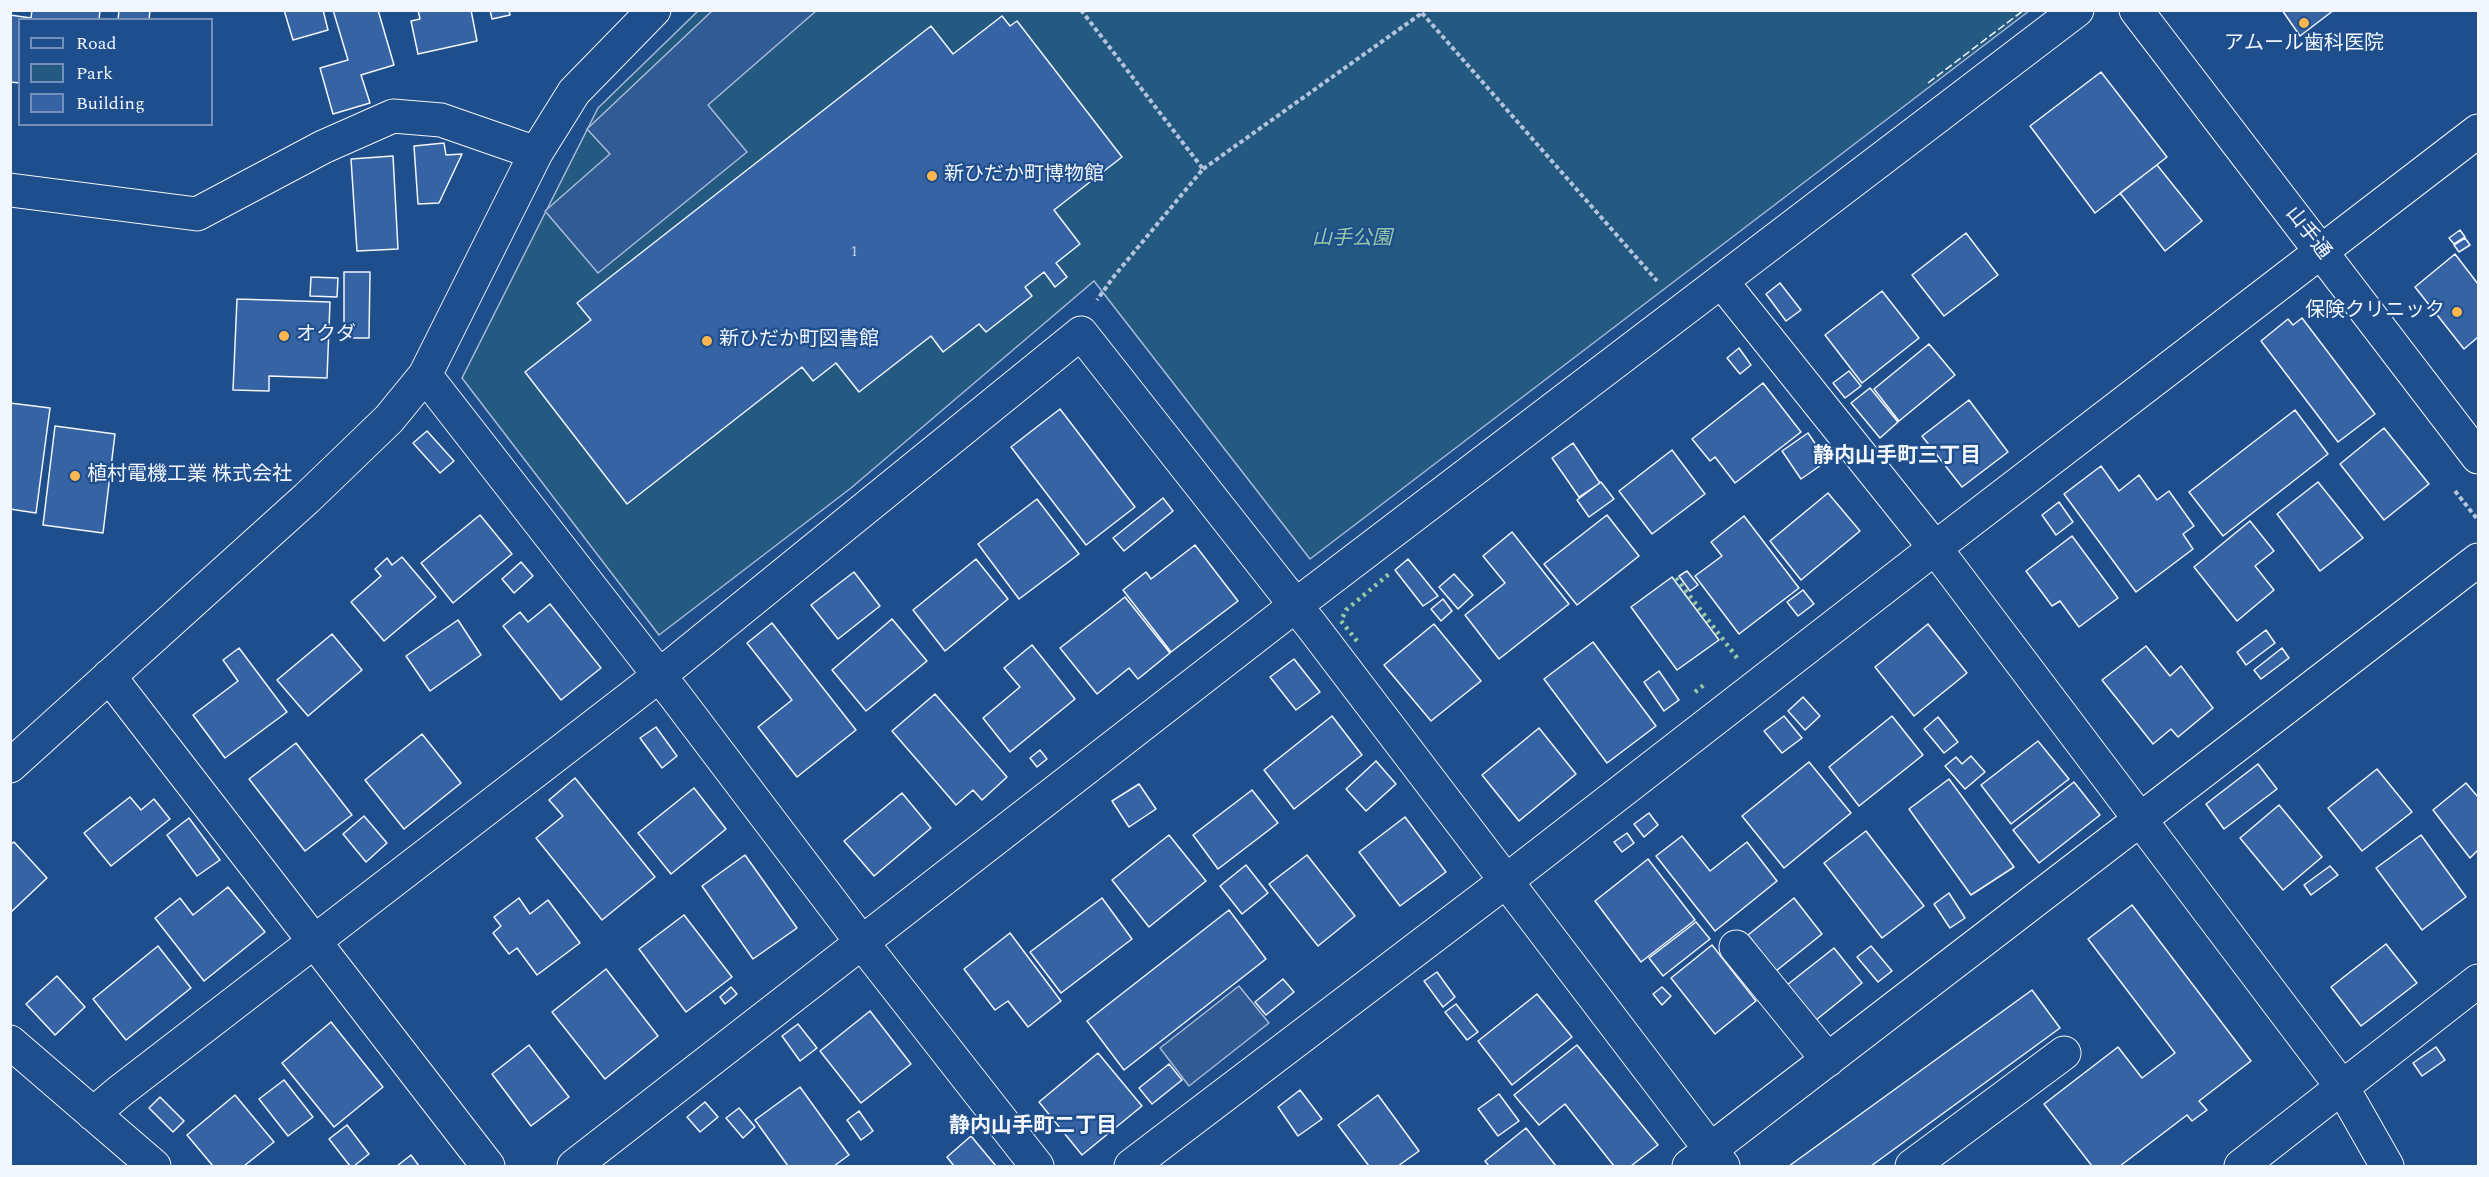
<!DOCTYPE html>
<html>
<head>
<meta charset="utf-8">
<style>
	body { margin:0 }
	#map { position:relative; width:2489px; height:1177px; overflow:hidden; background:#1f4e8c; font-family:Spectral,serif }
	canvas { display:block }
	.frame { position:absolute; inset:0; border:12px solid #f2f6ff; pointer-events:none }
	.legend { position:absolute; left:18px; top:18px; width:195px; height:108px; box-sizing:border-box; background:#1f4e8c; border:2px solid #7391ba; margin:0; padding:8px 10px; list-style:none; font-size:18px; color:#f2f6ff }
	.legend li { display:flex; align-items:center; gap:12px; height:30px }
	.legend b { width:30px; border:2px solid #7391ba }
</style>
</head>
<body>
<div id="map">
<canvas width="2489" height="1177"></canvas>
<div class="frame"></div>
<ul class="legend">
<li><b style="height:8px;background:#1f4e8c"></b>Road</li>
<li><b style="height:16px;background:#245a82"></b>Park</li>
<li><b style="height:16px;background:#3563a3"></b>Building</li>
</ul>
</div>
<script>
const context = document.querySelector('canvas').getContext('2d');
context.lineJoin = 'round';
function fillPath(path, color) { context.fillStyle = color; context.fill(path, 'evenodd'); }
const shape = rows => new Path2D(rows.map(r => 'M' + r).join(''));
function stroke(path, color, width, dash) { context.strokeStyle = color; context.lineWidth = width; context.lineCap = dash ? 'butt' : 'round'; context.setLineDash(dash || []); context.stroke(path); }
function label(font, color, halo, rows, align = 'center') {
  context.font = font + ' Spectral,"Noto Sans JP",serif'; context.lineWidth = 4.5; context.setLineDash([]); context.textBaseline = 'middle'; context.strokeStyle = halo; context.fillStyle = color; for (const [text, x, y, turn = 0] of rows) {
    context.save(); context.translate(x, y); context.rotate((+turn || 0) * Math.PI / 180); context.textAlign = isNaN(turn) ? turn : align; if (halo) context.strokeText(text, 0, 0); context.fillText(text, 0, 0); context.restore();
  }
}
const green = shape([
	[698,11,2029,11,1310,559,1094,281,851,488,659,635,462,378,598,108,698,11]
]);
fillPath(green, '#245a82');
stroke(green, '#a8bbd7', 1.5);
const parking = shape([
	[713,10,816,11,708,105,747,152,598,273,545,211,610,154,587,129,713,10],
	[1239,986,1269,1023,1189,1086,1160,1048,1239,986]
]);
fillPath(parking, '#305b95');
stroke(parking, '#a8bbd7', 1.5);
const building = shape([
	[32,10,100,10,99,20,20,20,20,83,10,82,10,15,31,18,32,10],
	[119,10,150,10,149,20,118,20,119,10],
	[284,10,323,10,328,30,293,40,284,10],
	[333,10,378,10,394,65,361,75,370,103,333,114,320,68,348,60,333,10],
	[418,10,471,10,477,41,418,54,411,21,420,19,418,10],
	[490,10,509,10,510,15,492,19,490,10],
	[2282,10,2334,10,2300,36,2282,10],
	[1002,16,1010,26,1017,21,1122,157,1054,210,1080,244,1056,263,1067,277,1055,287,1044,272,1025,287,1032,296,986,332,979,324,943,352,931,336,859,392,836,363,813,381,802,367,627,504,525,372,591,320,577,303,931,26,953,54,1002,16],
	[2101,72,2167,157,2095,213,2030,126,2101,72],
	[444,143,446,155,462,154,439,203,418,204,414,146,444,143],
	[393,156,398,249,357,251,351,159,393,156],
	[2157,165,2202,221,2165,251,2120,193,2157,165],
	[2460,230,2465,237,2454,244,2449,238,2460,230],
	[1966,233,1998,275,1944,316,1912,275,1966,233],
	[2465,238,2470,245,2459,252,2454,245,2465,238],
	[2455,254,2478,284,2478,337,2464,349,2415,287,2455,254],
	[344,272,370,272,369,338,344,338,344,272],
	[311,277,338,278,337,297,310,296,311,277],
	[1780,283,1801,310,1786,321,1766,294,1780,283],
	[1882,291,1919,338,1862,383,1825,335,1882,291],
	[237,299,330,302,327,378,269,376,269,391,233,390,237,299],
	[2302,318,2375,414,2338,442,2261,341,2288,319,2293,325,2302,318],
	[1929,344,1955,375,1899,421,1874,389,1929,344],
	[1739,348,1751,365,1740,374,1727,358,1739,348],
	[1849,371,1861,386,1845,398,1833,383,1849,371],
	[1763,383,1801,432,1735,483,1715,457,1710,461,1692,439,1763,383],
	[1870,388,1898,422,1880,438,1851,403,1870,388],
	[1969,400,2008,452,1962,487,1922,436,1969,400],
	[10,403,50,408,36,513,10,509,10,403],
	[1060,409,1135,507,1086,545,1011,447,1060,409],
	[2295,410,2328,454,2223,536,2189,492,2295,410],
	[55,426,115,434,103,533,43,525,55,426],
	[2384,428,2429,484,2384,520,2340,464,2384,428],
	[427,431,454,461,440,473,413,443,427,431],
	[1808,433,1827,461,1801,479,1782,451,1808,433],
	[1573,443,1600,483,1579,497,1552,458,1573,443],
	[1672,450,1705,494,1652,534,1619,491,1672,450],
	[2101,466,2119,491,2139,475,2157,500,2169,491,2194,526,2183,534,2193,549,2136,592,2064,494,2101,466],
	[1601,482,1614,499,1589,517,1577,500,1601,482],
	[2318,482,2363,538,2320,571,2277,514,2318,482],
	[1828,493,1860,531,1801,580,1770,541,1828,493],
	[1163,498,1173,511,1124,551,1113,538,1163,498],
	[1037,499,1079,554,1019,599,978,544,1037,499],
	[2059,502,2073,522,2056,535,2042,515,2059,502],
	[480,515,512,554,453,603,421,563,480,515],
	[1607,515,1639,556,1577,605,1544,564,1607,515],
	[1744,516,1799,588,1739,634,1695,576,1722,556,1711,542,1744,516],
	[2250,521,2274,551,2255,566,2274,590,2237,621,2194,567,2250,521],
	[1512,532,1569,604,1499,659,1465,615,1505,583,1483,556,1512,532],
	[2072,536,2118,598,2079,627,2060,601,2052,606,2026,571,2072,536],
	[1195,545,1238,601,1171,652,1123,590,1146,572,1151,579,1195,545],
	[402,557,436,597,384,641,351,602,381,576,375,569,387,558,392,565,402,557],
	[976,559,1008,599,945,651,913,610,976,559],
	[1408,559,1438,596,1423,606,1395,570,1408,559],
	[521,562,533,576,514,593,502,579,521,562],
	[1687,571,1698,585,1690,591,1679,576,1687,571],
	[854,572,880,606,838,639,811,605,854,572],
	[1454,574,1473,595,1458,609,1439,587,1454,574],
	[1672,577,1719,640,1677,670,1631,607,1672,577],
	[1803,590,1814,604,1798,616,1787,602,1803,590],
	[1125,597,1170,653,1138,679,1129,668,1097,694,1060,648,1125,597],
	[1443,599,1452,611,1441,621,1431,609,1443,599],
	[550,604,601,668,561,700,503,626,520,612,528,622,550,604],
	[892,619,927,661,866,711,832,670,892,619],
	[458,620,481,655,430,691,406,656,458,620],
	[772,623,856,730,797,777,758,727,792,700,747,643,772,623],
	[1434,624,1481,681,1431,721,1384,665,1434,624],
	[1928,624,1967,673,1914,716,1875,667,1928,624],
	[2266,630,2275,643,2246,665,2237,652,2266,630],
	[332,634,362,670,308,716,277,680,332,634],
	[1593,642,1656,726,1607,763,1544,679,1593,642],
	[1032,645,1075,699,1010,752,983,718,1020,687,1004,668,1032,645],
	[2146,646,2170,676,2181,666,2213,708,2178,737,2171,729,2153,744,2102,680,2146,646],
	[239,648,287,712,225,758,193,715,238,681,223,660,239,648],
	[2282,648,2289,658,2261,679,2254,670,2282,648],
	[1294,659,1320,692,1296,710,1270,677,1294,659],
	[1659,671,1679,700,1664,711,1644,682,1659,671],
	[935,694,1007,777,982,800,973,790,956,805,892,731,935,694],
	[1803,697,1820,716,1805,730,1788,711,1803,697],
	[1332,716,1362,755,1294,809,1264,770,1332,716],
	[1784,716,1802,738,1782,753,1764,731,1784,716],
	[1892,716,1923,755,1859,806,1829,767,1892,716],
	[1938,717,1958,742,1944,753,1924,729,1938,717],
	[656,727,677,756,662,768,640,738,656,727],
	[1539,728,1576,774,1519,821,1482,775,1539,728],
	[422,734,461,783,404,829,365,780,422,734],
	[2038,741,2069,779,2011,824,1981,785,2038,741],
	[296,743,352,815,305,851,249,779,296,743],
	[1040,750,1047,759,1037,767,1030,758,1040,750],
	[1971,756,1985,772,1965,789,1945,766,1956,757,1962,764,1971,756],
	[1376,761,1396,784,1366,811,1346,789,1376,761],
	[1809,762,1851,813,1784,868,1742,816,1809,762],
	[2258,764,2277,789,2224,829,2206,804,2258,764],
	[2377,769,2412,812,2362,851,2328,808,2377,769],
	[575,778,655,877,602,920,536,838,563,816,549,800,575,778],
	[1949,779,2014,867,1971,895,1909,809,1949,779],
	[2074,782,2100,815,2039,863,2013,830,2074,782],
	[2466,783,2478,797,2478,850,2470,858,2433,810,2466,783],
	[1139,784,1156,809,1129,827,1112,801,1139,784],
	[694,788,726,829,671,874,638,833,694,788],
	[1252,790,1278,823,1218,869,1193,835,1252,790],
	[902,793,931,828,874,876,844,841,902,793],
	[130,797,141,810,154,799,170,819,111,866,84,833,130,797],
	[2279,805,2322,857,2283,890,2240,838,2279,805],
	[1649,813,1658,825,1644,837,1634,824,1649,813],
	[364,816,387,843,366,862,343,834,364,816],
	[1405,817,1446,872,1400,906,1359,852,1405,817],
	[189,818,220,860,197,876,167,835,189,818],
	[1866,831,1924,906,1882,938,1824,863,1866,831],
	[1627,833,1634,843,1622,852,1614,842,1627,833],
	[1169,835,1206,881,1149,927,1112,880,1169,835],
	[2421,835,2466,897,2422,930,2376,868,2421,835],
	[1682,836,1710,871,1747,842,1777,881,1715,931,1656,856,1682,836],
	[14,842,47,878,10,913,10,845,14,842],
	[745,855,797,928,753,959,702,886,745,855],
	[1307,855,1355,916,1318,946,1269,884,1307,855],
	[1648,859,1695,920,1641,962,1595,901,1648,859],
	[1246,865,1268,893,1242,914,1220,886,1246,865],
	[2330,866,2338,875,2311,895,2304,885,2330,866],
	[228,887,265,932,204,981,155,918,180,898,193,915,228,887],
	[1949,893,1965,918,1950,928,1934,904,1949,893],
	[519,898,530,914,548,900,580,943,537,975,517,948,509,954,493,933,501,926,494,917,519,898],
	[1102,898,1132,939,1061,993,1030,952,1102,898],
	[1794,898,1822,934,1776,971,1748,935,1794,898],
	[2132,905,2251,1061,2199,1101,2207,1110,2192,1121,2187,1115,2120,1166,2092,1166,2044,1104,2118,1047,2142,1078,2175,1053,2088,939,2132,905],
	[1229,910,1266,959,1124,1070,1087,1021,1229,910],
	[684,915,732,977,686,1012,639,949,684,915],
	[1696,922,1710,939,1663,976,1649,958,1696,922],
	[1010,933,1061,1001,1028,1027,1008,1001,995,1010,964,969,1010,933],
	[2386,944,2417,983,2361,1026,2331,987,2386,944],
	[1712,945,1756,1001,1715,1034,1671,978,1712,945],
	[158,946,191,988,126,1040,93,999,158,946],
	[1871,946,1892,971,1878,982,1857,957,1871,946],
	[1834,948,1862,983,1816,1020,1787,985,1834,948],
	[606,969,658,1036,605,1079,552,1012,606,969],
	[1437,972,1455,997,1443,1007,1424,981,1437,972],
	[57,976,85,1007,55,1035,26,1004,57,976],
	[1283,979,1294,992,1266,1015,1255,1002,1283,979],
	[731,987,737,994,725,1004,720,997,731,987],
	[1662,987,1671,996,1662,1005,1653,994,1662,987],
	[2032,990,2060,1028,1871,1166,1789,1166,2032,990],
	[1537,994,1572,1037,1512,1085,1478,1041,1537,994],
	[1456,1004,1478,1032,1467,1040,1445,1012,1456,1004],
	[870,1011,911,1064,861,1103,820,1051,870,1011],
	[331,1022,383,1087,334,1127,282,1063,331,1022],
	[798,1024,817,1048,800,1061,782,1036,798,1024],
	[529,1045,569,1097,531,1126,492,1074,529,1045],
	[1577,1045,1658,1145,1631,1166,1614,1166,1565,1104,1539,1125,1514,1095,1577,1045],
	[2436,1047,2445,1060,2422,1076,2413,1063,2436,1047],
	[1098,1053,1142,1106,1082,1155,1039,1102,1098,1053],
	[1169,1064,1182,1080,1152,1104,1139,1088,1169,1064],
	[284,1080,313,1117,288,1136,259,1099,284,1080],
	[800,1087,849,1155,834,1166,788,1166,755,1120,800,1087],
	[1300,1090,1322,1119,1298,1136,1278,1107,1300,1090],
	[1499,1094,1519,1121,1498,1136,1478,1109,1499,1094],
	[235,1095,274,1142,244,1166,213,1166,187,1135,235,1095],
	[1378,1095,1419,1151,1398,1166,1369,1166,1338,1125,1378,1095],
	[160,1097,184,1121,173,1132,149,1108,160,1097],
	[705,1102,718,1117,700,1132,687,1117,705,1102],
	[739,1108,755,1127,743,1138,726,1118,739,1108],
	[859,1111,873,1131,861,1140,847,1120,859,1111],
	[347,1125,369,1154,354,1166,350,1166,329,1139,347,1125],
	[1526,1128,1556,1166,1489,1166,1485,1161,1526,1128],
	[971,1136,996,1166,954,1166,947,1157,971,1136],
	[411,1155,419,1166,397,1166,411,1155]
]);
fillPath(building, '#3563a3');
stroke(building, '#f2f6ff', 1.5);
const minor = shape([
	[2136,10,2478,457],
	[10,190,197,214,323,147,393,116,441,120,536,153],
	[1722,282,1935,548,2342,1087,2387,1166],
	[425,375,676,697,863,944,1037,1166],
	[109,676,488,1166],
	[10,766,307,498,389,419,425,375,536,153,574,92,654,10],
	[1736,947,1828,1060],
	[10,1042,154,1166],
	[93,1114,119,1092,660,675,1081,333,1315,630,1723,1166],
	[574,1166,1296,605,2077,10],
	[1131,1166,1506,881,1935,548,2478,131],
	[1689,1166,2478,560],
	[1912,1166,2064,1053],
	[2241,1166,2478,981]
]);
stroke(minor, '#f2f6ff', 35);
stroke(shape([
	[1081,10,1203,169,1115,275,1097,300],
	[1422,13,1657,281],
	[1203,169,1422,13,1422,10],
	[2455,491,2478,520]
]), '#b3c4dc', 4, [4.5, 3]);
stroke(minor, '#1f4e8c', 33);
stroke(shape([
	[1676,578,1738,659],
	[1357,641,1341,621,1346,610,1389,574],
	[1695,692,1705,684]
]), '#97c8a6', 4.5, [3, 4.5]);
stroke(shape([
	[1928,83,2024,10]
]), '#f2f6ff', 1.5, [8, 3]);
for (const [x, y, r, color] of [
	[2304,23,6,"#ffb74d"],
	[932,176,6,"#ffb74d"],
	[2457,312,6,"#ffb74d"],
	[284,336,6,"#ffb74d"],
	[707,341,6,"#ffb74d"],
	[75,476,6,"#ffb74d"]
]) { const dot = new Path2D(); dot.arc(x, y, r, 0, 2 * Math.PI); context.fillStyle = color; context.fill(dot); stroke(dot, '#1f4e8c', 2); }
label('16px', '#c3d1e8', null, [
	["1",854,253]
]);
label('20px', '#f2f6ff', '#1f4e8c', [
	["アムール歯科医院",2304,45,"center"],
	["新ひだか町博物館",944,176],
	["保険クリニック",2445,312,"right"],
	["オクダ",296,336],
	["新ひだか町図書館",719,341],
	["植村電機工業 株式会社",87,476]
], 'left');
label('20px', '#f2f6ff', '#1f4e8c', [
	["山手通",2307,234,52]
]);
label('italic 20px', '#97c8a6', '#1f4e8c', [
	["山手公園",1352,240]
]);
label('bold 21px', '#f2f6ff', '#1f4e8c', [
	["静内山手町三丁目",1897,458],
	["静内山手町二丁目",1033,1128]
]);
</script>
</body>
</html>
